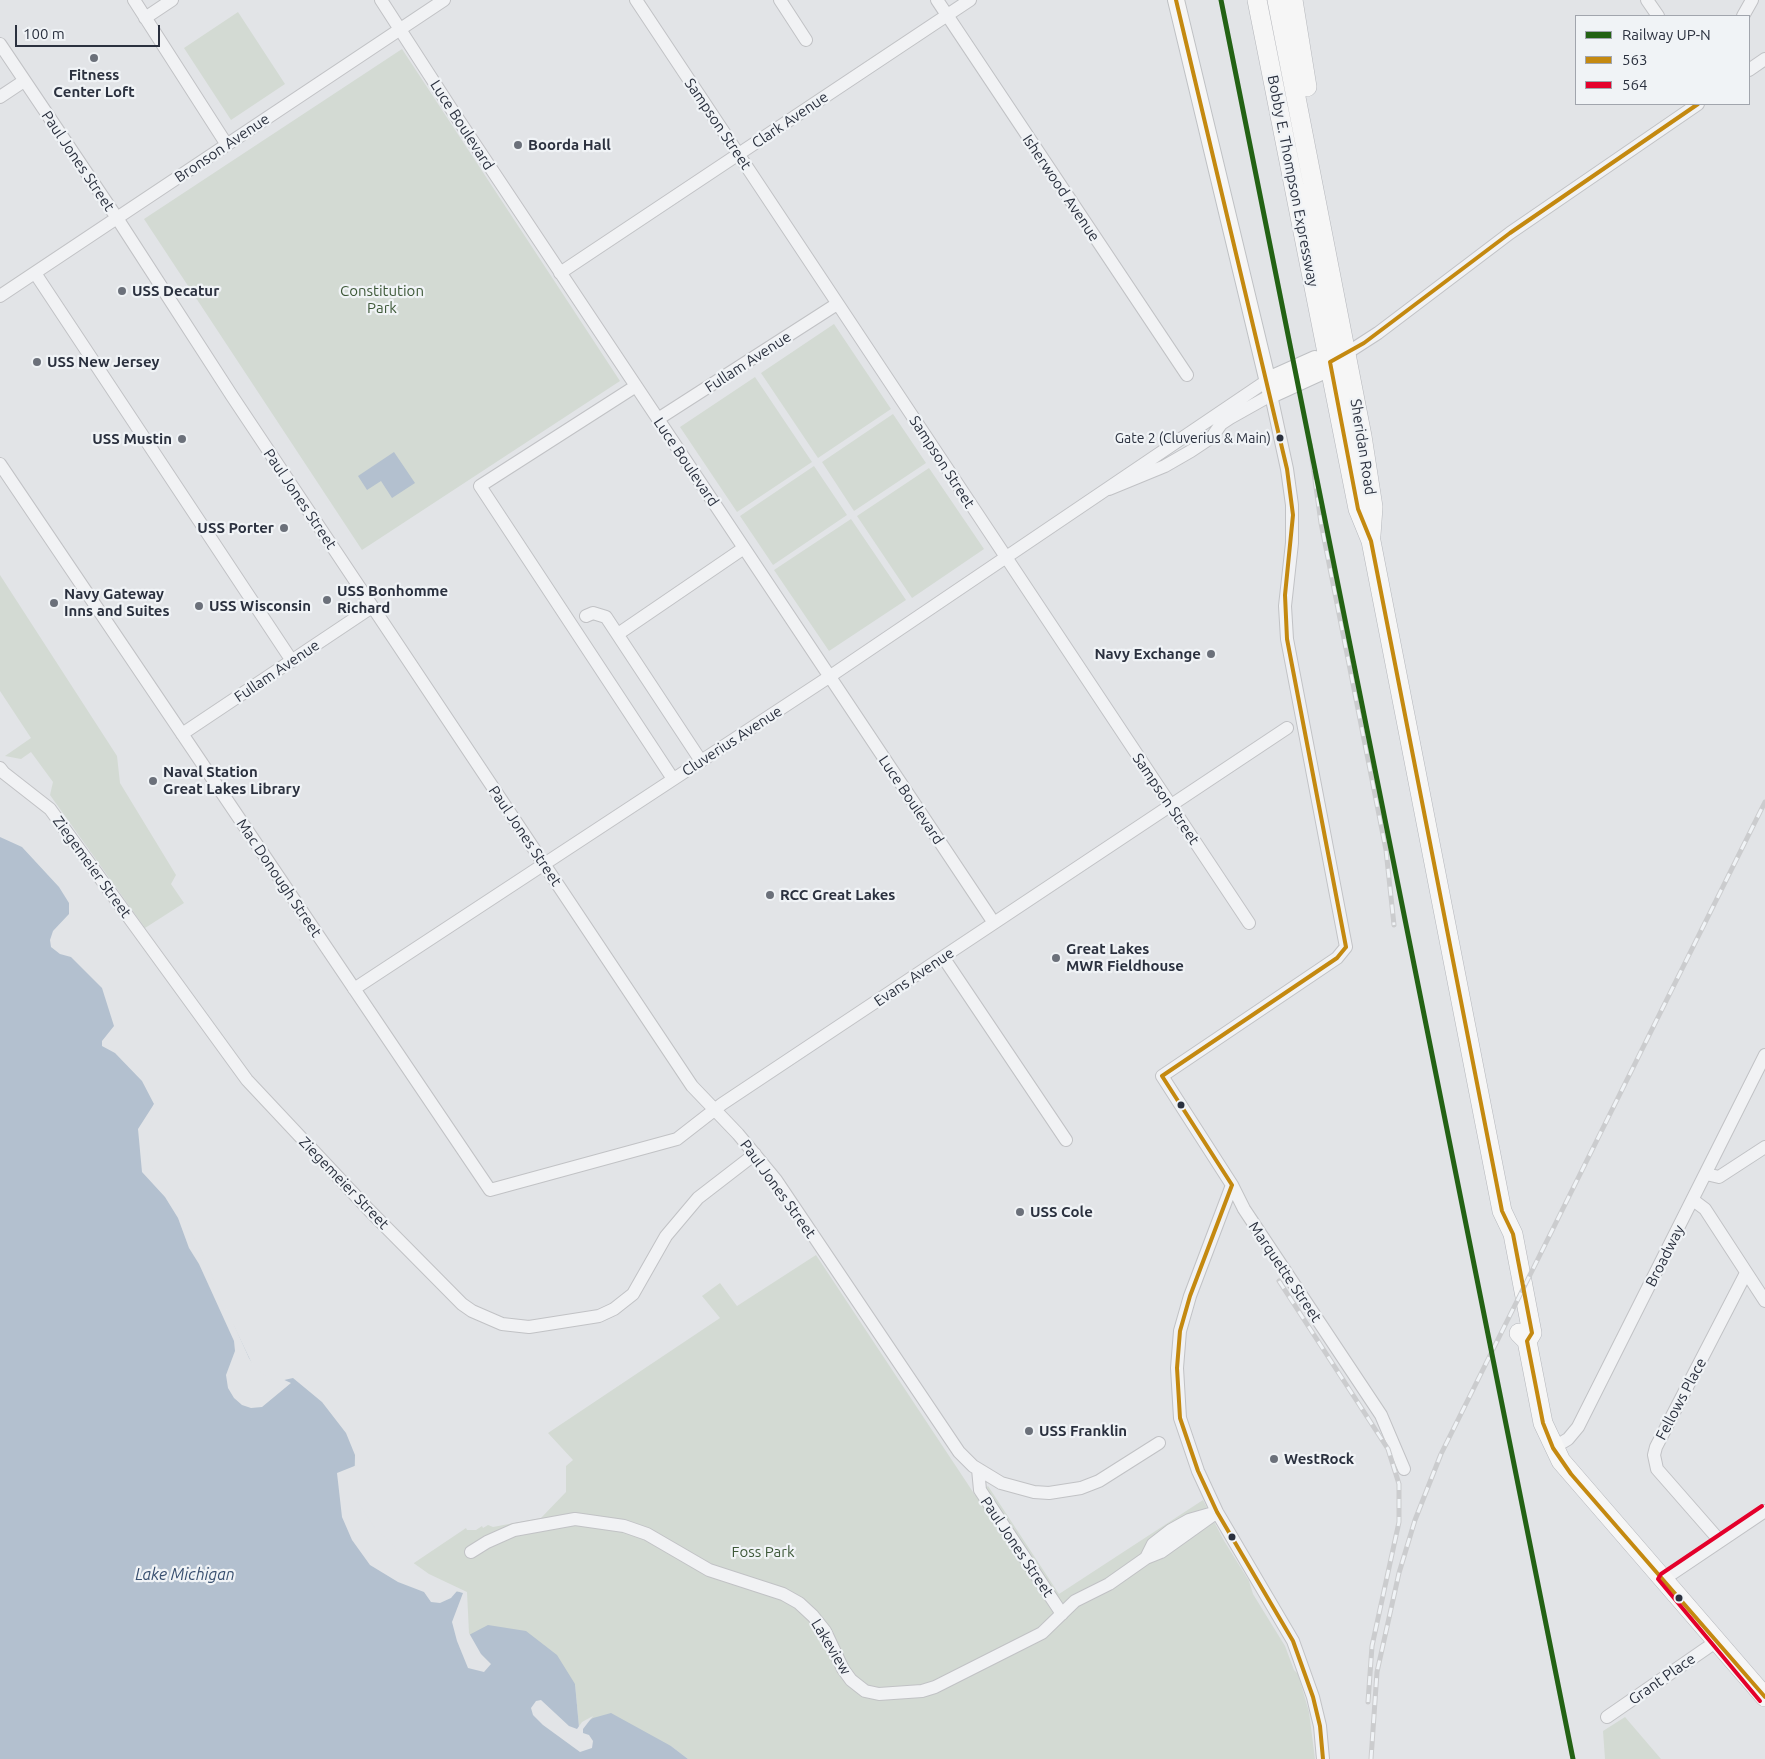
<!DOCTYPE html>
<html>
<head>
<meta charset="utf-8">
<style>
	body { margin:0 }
	#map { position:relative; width:1765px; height:1759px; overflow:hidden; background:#e2e4e7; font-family:Ubuntu,sans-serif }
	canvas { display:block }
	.legend { position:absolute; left:1575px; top:15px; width:175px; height:90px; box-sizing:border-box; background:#f0f3f6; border:1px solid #a1a5ad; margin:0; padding:6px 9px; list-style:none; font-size:15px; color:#2b313f }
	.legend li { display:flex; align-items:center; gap:10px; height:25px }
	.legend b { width:25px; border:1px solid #a1a5ad }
	.scale { position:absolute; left:15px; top:25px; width:145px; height:22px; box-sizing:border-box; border:2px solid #2b313f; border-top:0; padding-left:6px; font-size:15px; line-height:18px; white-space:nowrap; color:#2b313f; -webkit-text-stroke:4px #f0f3f6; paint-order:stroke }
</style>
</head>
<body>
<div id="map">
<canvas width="1765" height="1759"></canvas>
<ul class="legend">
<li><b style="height:6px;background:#236214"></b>Railway UP-N</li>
<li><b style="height:6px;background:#c48910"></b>563</li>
<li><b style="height:6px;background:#e4002b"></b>564</li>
</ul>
<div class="scale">100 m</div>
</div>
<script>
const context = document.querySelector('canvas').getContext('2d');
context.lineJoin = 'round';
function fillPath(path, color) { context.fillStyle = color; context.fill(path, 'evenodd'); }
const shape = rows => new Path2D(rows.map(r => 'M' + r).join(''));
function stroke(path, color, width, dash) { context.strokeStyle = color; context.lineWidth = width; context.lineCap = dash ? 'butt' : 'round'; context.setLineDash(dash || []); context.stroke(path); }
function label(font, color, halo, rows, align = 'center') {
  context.font = font + ' Ubuntu,sans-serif'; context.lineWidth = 4.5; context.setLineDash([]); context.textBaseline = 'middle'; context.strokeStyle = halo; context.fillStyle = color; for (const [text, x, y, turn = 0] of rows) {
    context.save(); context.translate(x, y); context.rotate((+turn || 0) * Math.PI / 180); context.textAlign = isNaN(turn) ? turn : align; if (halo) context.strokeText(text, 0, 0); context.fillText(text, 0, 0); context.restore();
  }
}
fillPath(shape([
	[238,12,285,84,231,120,184,48],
	[402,49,620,381,362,550,144,219],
	[834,324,891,409,818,458,761,373],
	[755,377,812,462,737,512,680,427],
	[893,414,926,463,854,511,822,462],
	[814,466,847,515,773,565,740,516],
	[929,468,984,549,912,598,857,516],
	[851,519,906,600,829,651,774,570],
	[0,575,117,756,120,783,176,875,171,884,184,903,145,928,50,795,53,782,31,752,21,759,5,756,31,738,0,691],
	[816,1255,975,1495,988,1486,1059,1594,1203,1500,1223,1539,1249,1581,1253,1594,1285,1646,1294,1670,1298,1674,1309,1712,1315,1759,688,1759,671,1746,579,1727,575,1684,467,1637,465,1593,454,1591,411,1565,466,1528,467,1530,476,1530,482,1526,483,1528,488,1525,493,1527,541,1518,566,1492,566,1466,573,1460,548,1433,720,1318,702,1296,720,1283,737,1306],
	[1625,1717,1661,1759,1605,1759,1603,1731]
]), '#d3dad3');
fillPath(shape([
	[394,452,415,483,392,498,381,481,367,490,358,476],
	[0,837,22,847,59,887,69,903,69,914,53,931,50,940,51,947,60,954,71,957,102,988,114,1026,102,1041,102,1046,115,1053,142,1081,154,1104,146,1130,147,1165,179,1211,255,1370,271,1383,293,1378,322,1402,346,1433,355,1455,354,1501,373,1530,403,1559,454,1591,465,1593,467,1636,488,1625,526,1631,557,1655,575,1684,579,1727,593,1718,611,1713,671,1746,688,1759,0,1759]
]), '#b3c0cf');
fillPath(shape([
	[154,1098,156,1104,149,1130,147,1149,149,1164,182,1210,249,1358,256,1369,272,1380,280,1378,291,1383,262,1407,251,1408,242,1405,234,1398,228,1388,226,1375,235,1351,234,1341,199,1264,189,1248,178,1218,165,1197,142,1172,138,1129,154,1104],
	[357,1465,357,1501,375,1528,405,1557,429,1574,467,1592,469,1633,481,1654,491,1664,484,1672,468,1668,457,1641,452,1622,463,1593,457,1591,451,1598,440,1603,431,1602,424,1592,398,1582,370,1565,352,1540,342,1517,337,1473],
	[541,1700,569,1726,577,1729,582,1722,593,1716,583,1729,583,1733,589,1735,593,1741,592,1748,580,1752,543,1725,533,1715,531,1708,536,1701]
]), '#e2e4e7');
const minor = shape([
	[134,0,227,145],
	[381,0,452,110,994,923],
	[636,0,1249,923],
	[780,0,806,40],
	[937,0,1187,375],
	[1647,0,1658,16],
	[1743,16,1752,0],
	[145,18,172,0],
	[0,44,117,218,232,396,692,1086,738,1134,776,1180,959,1452,973,1466,1001,1483,1034,1492,1049,1493,1081,1488,1099,1481,1159,1443],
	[1749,70,1765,59],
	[0,97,24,81],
	[35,273,292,661],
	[560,273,970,0],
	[0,296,444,0],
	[1347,353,1378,333,1510,233,1698,104],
	[636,386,480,486,673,779],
	[658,419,837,304],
	[0,464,490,1190,677,1139,722,1104,1287,728],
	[1109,489,1165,466,1191,451,1212,437,1221,424,1230,418,1271,395,1287,469,1292,505,1292,543,1285,606,1287,639,1346,947,1337,958,1162,1076,1232,1185,1244,1209,1381,1415,1404,1469],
	[586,616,593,613,606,617,701,761],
	[618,634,744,548],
	[182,734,372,607],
	[0,768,4,773,50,809,247,1080,369,1210,462,1304,472,1311,502,1324,529,1327,599,1316,614,1309,633,1294,666,1236,698,1198,755,1154],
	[943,957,1066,1140],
	[354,989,829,677,1268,380],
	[1706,1174,1719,1177,1765,1147],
	[1232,1185,1190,1296,1180,1331,1177,1368,1180,1418,1198,1471,1217,1512,1293,1641,1313,1697,1320,1726,1323,1759],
	[1693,1200,1705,1209,1765,1301],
	[1553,1448,1568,1439,1578,1427,1765,1055],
	[978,1469,980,1490,1062,1614],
	[1720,1541,1657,1469,1654,1455,1656,1447,1746,1273],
	[471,1552,487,1542,514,1530,575,1519,624,1526,647,1534,709,1570,783,1594,799,1603,813,1616,825,1631,843,1669,851,1680,865,1691,879,1694,922,1691,935,1687,1042,1633,1075,1601,1109,1584,1146,1558,1161,1552,1217,1512],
	[1146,1558,1153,1544,1171,1530,1189,1520,1210,1514],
	[1664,1579,1765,1511],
	[1607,1717,1717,1641]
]);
const major = shape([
	[1176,0,1271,395,1319,373,1330,362,1338,358],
	[1268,380,1315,359,1330,362]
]);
const highway = shape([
	[1257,0,1358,509,1371,541,1502,1211,1513,1234,1532,1333,1527,1341],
	[1277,0,1362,436,1373,507,1371,535],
	[1293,0,1307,87],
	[1519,1333,1527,1341,1543,1423,1561,1461,1765,1697]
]);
stroke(minor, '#c1c2c5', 14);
stroke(major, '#bfc1c4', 18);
stroke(highway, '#b5b7bc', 20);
stroke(minor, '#f1f2f4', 12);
stroke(major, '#f6f6f6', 16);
stroke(highway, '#f6f6f6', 19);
const rail = shape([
	[1310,444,1321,523,1386,850,1394,925],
	[1279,1281,1388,1449,1399,1484,1399,1522,1372,1646,1368,1702],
	[1371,1759,1377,1672,1399,1573,1415,1520,1441,1454,1765,802]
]);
stroke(rail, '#cbccce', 5);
stroke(rail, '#f0f3f6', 3, [9]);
stroke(shape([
	[1176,0,1287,469,1293,515,1285,595,1287,639,1346,947],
	[1698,104,1510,233,1364,343,1330,362,1358,509,1371,541,1502,1211,1513,1234,1532,1333,1527,1341,1543,1423,1553,1448,1571,1474,1765,1697],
	[1162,1076,1337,958,1346,947],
	[1162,1076,1232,1185],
	[1232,1185,1190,1296,1180,1331,1177,1368,1180,1418,1198,1471,1217,1512,1293,1641,1313,1697,1320,1726,1323,1759]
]), '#c48910', 4);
stroke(shape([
	[1760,1701,1658,1579,1661,1574,1762,1506]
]), '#e4002b', 4);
stroke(shape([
	[1221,0,1573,1759]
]), '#236214', 5);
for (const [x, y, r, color] of [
	[94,58,5,"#6b707a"],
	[518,145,5,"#6b707a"],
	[122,291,5,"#6b707a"],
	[37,362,5,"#6b707a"],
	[1280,438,4.5,"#2b313f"],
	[182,439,5,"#6b707a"],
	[284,528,5,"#6b707a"],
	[327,600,5,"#6b707a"],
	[54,603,5,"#6b707a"],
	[199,606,5,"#6b707a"],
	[1211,654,5,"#6b707a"],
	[153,781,5,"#6b707a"],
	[770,895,5,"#6b707a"],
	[1056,958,5,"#6b707a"],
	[1181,1105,4.5,"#2b313f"],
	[1020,1212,5,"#6b707a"],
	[1029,1431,5,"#6b707a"],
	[1274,1459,5,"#6b707a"],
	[1232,1537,4.5,"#2b313f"],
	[1679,1598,4.5,"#2b313f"]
]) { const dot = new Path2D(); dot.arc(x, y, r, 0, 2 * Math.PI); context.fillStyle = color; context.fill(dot); stroke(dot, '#f0f3f6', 2); }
label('14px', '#2b313f', '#f0f3f6', [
	["Gate 2 (Cluverius & Main)",1271,438]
], 'right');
label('bold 15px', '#2b313f', '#f0f3f6', [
	["Fitness",94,75,"center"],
	["Center Loft",94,92,"center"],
	["Boorda Hall",528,145],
	["USS Decatur",132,291],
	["USS New Jersey",47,362],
	["USS Mustin",172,439,"right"],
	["USS Porter",274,528,"right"],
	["USS Bonhomme",337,591],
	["Richard",337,608],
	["Navy Gateway",64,594],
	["Inns and Suites",64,611],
	["USS Wisconsin",209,606],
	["Navy Exchange",1201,654,"right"],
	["Naval Station",163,772],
	["Great Lakes Library",163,789],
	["RCC Great Lakes",780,895],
	["Great Lakes",1066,949],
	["MWR Fieldhouse",1066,966],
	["USS Cole",1030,1212],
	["USS Franklin",1039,1431],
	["WestRock",1284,1459]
], 'left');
label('15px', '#2b313f', '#f0f3f6', [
	["Clark Avenue",790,120,-34],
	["Sampson Street",718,124,56],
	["Luce Boulevard",462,125,57],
	["Bronson Avenue",222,148,-34],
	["Paul Jones Street",78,161,56],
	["Bobby E. Thompson Expressway",1293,181,79],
	["Isherwood Avenue",1061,188,56],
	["Fullam Avenue",748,362,-33],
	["Sheridan Road",1363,447,81],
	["Luce Boulevard",686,462,56],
	["Sampson Street",942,462,57],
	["Paul Jones Street",300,499,56],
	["Fullam Avenue",277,671,-34],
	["Cluverius Avenue",732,741,-33],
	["Sampson Street",1166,799,56],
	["Luce Boulevard",911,800,56],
	["Paul Jones Street",525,836,56],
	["Ziegemeier Street",92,867,54],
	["Mac Donough Street",279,878,56],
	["Evans Avenue",914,977,-34],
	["Ziegemeier Street",344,1183,46],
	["Paul Jones Street",778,1189,54],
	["Broadway",1665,1256,-63],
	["Marquette Street",1285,1272,56],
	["Fellows Place",1681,1399,-62],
	["Paul Jones Street",1017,1547,56],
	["Lakeview",831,1647,59],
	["Grant Place",1662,1679,-35]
]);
label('15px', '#3e5939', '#f0f3f6', [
	["Constitution",382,291],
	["Park",382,308],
	["Foss Park",763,1552]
]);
label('italic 16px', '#384f6f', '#f0f3f6', [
	["Lake Michigan",185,1575]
]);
</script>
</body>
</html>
